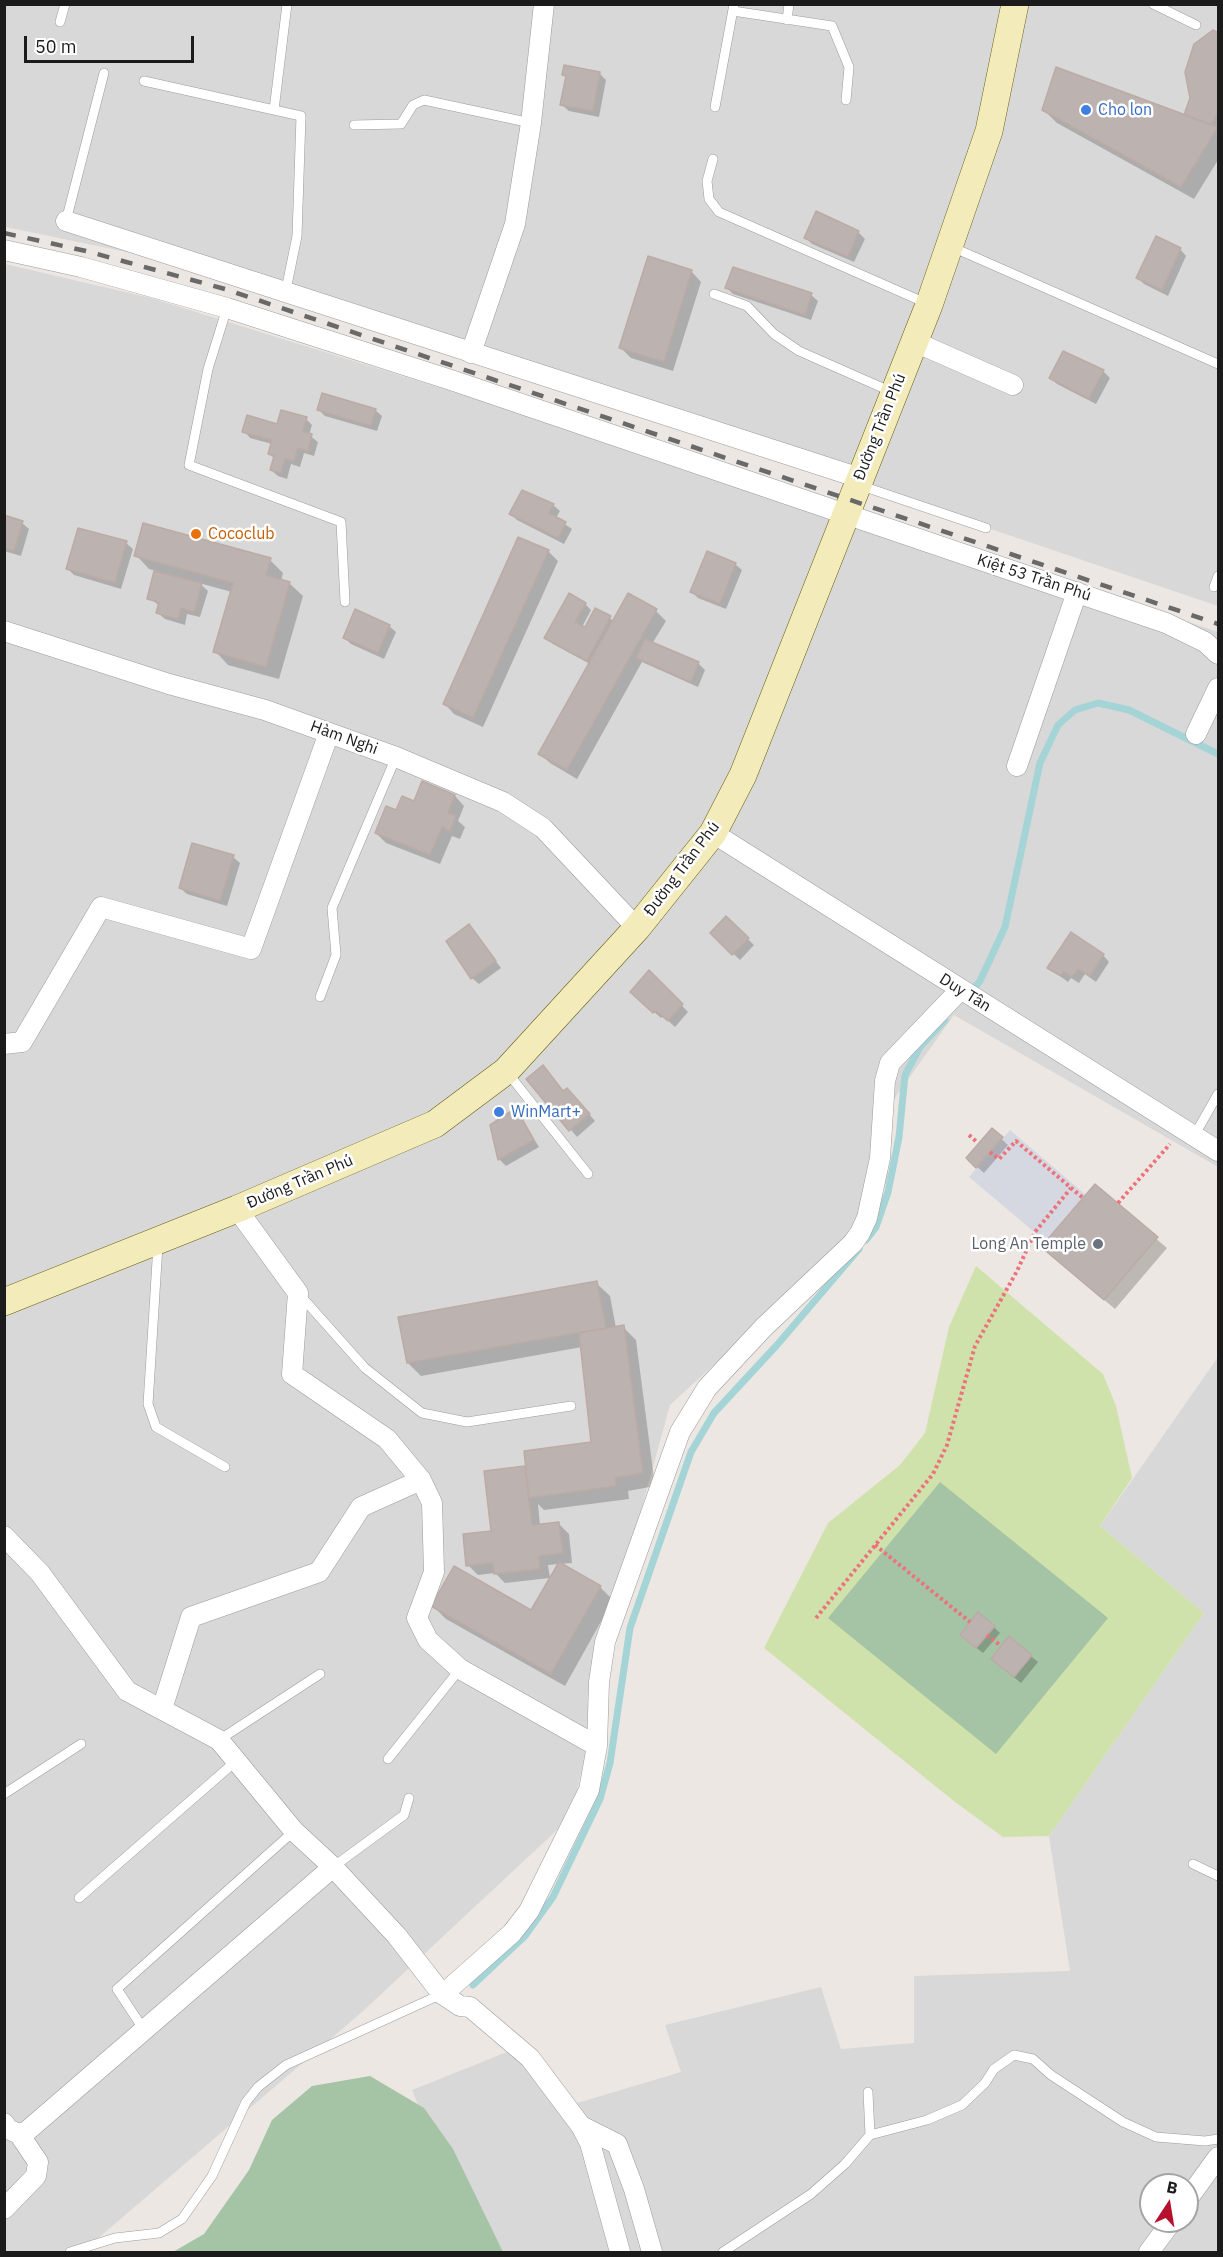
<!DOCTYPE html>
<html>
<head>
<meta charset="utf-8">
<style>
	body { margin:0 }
	#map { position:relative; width:1223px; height:2257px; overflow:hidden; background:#ece7e2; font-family:"IBM Plex Sans",sans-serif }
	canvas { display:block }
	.frame { position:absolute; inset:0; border:6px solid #1b1b1b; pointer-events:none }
	.north { position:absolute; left:1139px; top:2173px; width:60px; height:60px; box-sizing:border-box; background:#fff; border:2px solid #a4a4a4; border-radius:50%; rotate:12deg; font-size:16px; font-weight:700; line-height:24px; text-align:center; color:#1b1b1b }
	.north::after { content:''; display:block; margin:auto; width:21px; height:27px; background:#b5112e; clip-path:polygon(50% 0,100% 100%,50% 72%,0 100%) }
	.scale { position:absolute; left:24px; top:36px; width:170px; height:27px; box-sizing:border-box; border:3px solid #1b1b1b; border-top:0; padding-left:8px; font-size:18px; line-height:21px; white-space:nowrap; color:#1b1b1b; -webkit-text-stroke:4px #fff; paint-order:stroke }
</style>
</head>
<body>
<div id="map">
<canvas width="1223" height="2257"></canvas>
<div class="frame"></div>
<div class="north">B</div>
<div class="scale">50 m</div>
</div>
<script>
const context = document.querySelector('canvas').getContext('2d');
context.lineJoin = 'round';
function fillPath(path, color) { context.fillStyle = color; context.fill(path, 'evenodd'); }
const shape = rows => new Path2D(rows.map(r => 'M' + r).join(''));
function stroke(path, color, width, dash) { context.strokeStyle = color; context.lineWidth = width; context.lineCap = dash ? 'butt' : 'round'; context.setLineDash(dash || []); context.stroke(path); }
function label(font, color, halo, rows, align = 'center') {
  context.font = font + ' "IBM Plex Sans",sans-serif'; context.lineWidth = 5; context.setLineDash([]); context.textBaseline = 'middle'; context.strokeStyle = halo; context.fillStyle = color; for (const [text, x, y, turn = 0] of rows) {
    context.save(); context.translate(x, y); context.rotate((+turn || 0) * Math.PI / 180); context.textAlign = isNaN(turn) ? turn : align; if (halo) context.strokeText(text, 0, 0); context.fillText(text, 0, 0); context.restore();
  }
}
fillPath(shape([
	[4,5,1218,5,1218,606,244,276,5,227],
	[5,264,151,298,869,521,995,556,1218,632,1218,1167,954,1015,877,1123,889,1179,840,1249,670,1405,636,1529,571,1817,362,2012,82,2252,5,2252],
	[1218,1357,1218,2252,488,2252,446,2174,412,2090,522,2046,574,2104,681,2072,665,2025,821,1987,841,2049,914,2043,914,1976,1070,1971,1049,1836,1204,1613,1100,1526],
	[1151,2185,1187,2185,1187,2221,1151,2221]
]), '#d9d8d8');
fillPath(shape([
	[976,1266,1103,1374,1116,1406,1132,1478,1100,1526,1204,1613,1049,1836,1003,1837,955,1802,764,1648,828,1523,900,1465,925,1433,949,1327]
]), '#d0e2ab');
fillPath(shape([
	[940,1482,1108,1618,996,1754,828,1618],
	[370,2076,424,2108,453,2149,503,2252,173,2252,204,2234,249,2170,272,2120,312,2086]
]), '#a5c3a5');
fillPath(shape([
	[1010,1130,1086,1195,1046,1242,969,1177]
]), '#d6d8e1');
fillPath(shape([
	[1213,32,1218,35,1218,160,1194,199,1057,123,1044,110,1185,116],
	[563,74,600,74,606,80,599,117,569,111,562,105,567,78],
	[858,232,865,239,854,262,812,244,806,238],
	[1180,249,1186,256,1168,296,1144,284,1138,278],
	[649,258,692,272,701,282,673,371,631,358,621,348],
	[727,288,811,295,818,301,811,320,733,294],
	[1064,353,1103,371,1110,378,1096,404,1057,384,1051,378],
	[319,410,375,410,382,416,377,431,325,416],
	[306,419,312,425,309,435,318,442,314,456,304,453,300,467,291,464,287,479,278,476,271,470,274,458,270,454,272,444,250,438,244,431],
	[553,505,560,511,556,518,572,529,564,544,517,520,511,514],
	[4,517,22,523,29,529,21,556,4,551],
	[126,543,133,549,121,589,74,575,68,569],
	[548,551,558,561,483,727,454,714,445,704],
	[136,555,270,560,283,573,281,581,289,583,303,596,279,679,228,665,215,651,232,592,199,583,208,591,200,617,187,614,185,625,165,619,158,613,160,606,149,598,156,571,149,569],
	[735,564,742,570,726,609,698,598,692,592],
	[585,604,591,610,582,627,586,629,596,610,614,621,656,611,666,621,652,644,699,664,705,670,698,687,642,662,577,779,550,763,540,754,590,664,553,644,546,637],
	[389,626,396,632,384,659,351,644,345,638],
	[455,796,464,806,458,821,465,827,460,839,452,836,440,864,386,843,376,833,396,812],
	[233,857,240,863,227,906,187,894,180,888],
	[726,918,754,945,740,960,712,933],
	[469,926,501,968,479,984,472,978],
	[1103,955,1109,962,1096,982,1085,974,1079,983,1071,978,1068,982,1049,968],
	[649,972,688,1012,675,1027,663,1016,661,1018,638,998],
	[528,1079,573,1096,595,1121,577,1137],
	[516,1110,539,1147,506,1166,500,1160,492,1126],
	[992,1130,1008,1145,984,1173,974,1164],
	[1095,1186,1167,1248,1115,1309,1053,1256],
	[596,1283,610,1296,616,1328,623,1327,636,1340,655,1486,628,1491,629,1499,544,1510,538,1504,540,1526,559,1524,569,1534,572,1563,560,1564,600,1587,613,1600,565,1686,446,1619,433,1606,532,1612,559,1564,548,1565,550,1578,505,1583,495,1573,478,1575,468,1565,493,1533,525,1468,527,1471,593,1443,582,1347,421,1376,408,1363],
	[994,1627,1000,1633,983,1653,968,1641],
	[1009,1638,1038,1662,1021,1683,999,1665]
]), '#0003');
stroke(shape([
	[971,992,980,981,1005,927,1040,763,1058,725,1075,710,1098,703,1129,710,1218,754],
	[866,1240,876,1227,888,1192,899,1137,905,1075,920,1047,945,1020],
	[473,1985,525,1936,553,1897,600,1799,610,1763,630,1628,691,1452,714,1413,777,1345,859,1249]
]), '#a5d4d6', 7);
const building = shape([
	[1213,30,1218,33,1218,112,1211,125,1184,115,1190,98,1185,72,1194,44,1213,30],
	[564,65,600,72,593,111,560,105,566,76,562,75,564,65],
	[1056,67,1218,127,1181,187,1042,110,1056,67],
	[816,211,859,231,848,257,804,238,816,211],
	[1156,236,1181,248,1162,290,1136,278,1156,236],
	[648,256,692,270,664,362,619,348,648,256],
	[733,267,812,293,805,315,725,288,733,267],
	[1063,351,1104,370,1089,399,1049,378,1063,351],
	[322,393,376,409,371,426,317,410,322,393],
	[281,410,307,417,303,431,312,434,308,451,298,448,294,461,285,459,281,473,270,470,274,456,268,454,272,440,242,432,247,415,277,424,281,410],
	[522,490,554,504,549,513,566,522,558,538,509,514,522,490],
	[4,515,23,521,14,551,4,548,4,515],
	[143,523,271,558,266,575,290,582,266,667,213,652,233,583,134,556,143,523],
	[78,528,127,541,115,583,66,569,78,528],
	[518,537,549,550,473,718,443,704,518,537],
	[707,551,736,563,720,604,690,592,707,551],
	[154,571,202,583,194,612,181,608,178,619,156,613,159,602,147,599,154,571],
	[569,593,586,603,575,622,585,627,595,608,611,616,587,661,544,638,569,593],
	[628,593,657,609,567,770,538,754,628,593],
	[355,609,390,625,378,653,343,638,355,609],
	[645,639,699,662,691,682,636,658,645,639],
	[422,781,455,795,448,813,456,816,450,831,442,827,430,855,375,833,386,806,396,810,402,796,414,801,422,781],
	[192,843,234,855,220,901,179,888,192,843],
	[726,916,749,938,732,955,710,933,726,916],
	[469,924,496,961,471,979,446,941,469,924],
	[1071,932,1104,954,1090,976,1078,969,1072,977,1064,972,1061,976,1047,968,1071,932],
	[649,970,683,1004,668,1021,656,1011,653,1013,630,992,649,970],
	[543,1065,563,1091,567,1088,590,1114,569,1131,526,1079,543,1065],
	[516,1108,534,1140,498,1160,490,1125,516,1108],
	[992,1128,1003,1137,976,1168,966,1158,992,1128],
	[1095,1184,1158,1237,1104,1300,1041,1247,1095,1184],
	[597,1281,606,1328,407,1363,398,1317,597,1281],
	[624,1325,643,1473,615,1478,616,1486,529,1498,524,1451,591,1442,579,1333,624,1325],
	[525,1466,532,1525,559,1522,563,1553,539,1556,540,1569,494,1574,493,1563,466,1566,463,1534,491,1531,484,1471,525,1466],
	[559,1562,601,1586,551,1674,431,1606,454,1566,531,1610,559,1562],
	[978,1612,995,1626,976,1648,960,1635,978,1612],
	[1009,1636,1032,1655,1014,1677,991,1659,1009,1636]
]);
fillPath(building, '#bcb2af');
stroke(building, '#bcaba5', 1.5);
const lane = shape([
	[1153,4,1196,25],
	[733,11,832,26,849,67,846,100],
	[787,20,789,4],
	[60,22,65,4],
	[144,81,301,116,297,236,286,290],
	[715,107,734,4],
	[274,110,287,4],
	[354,125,401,124,413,105,424,100,531,123],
	[713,159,707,181,709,199,719,212,928,304],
	[66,221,104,73],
	[952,247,1218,364],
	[714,294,747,306,774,334,799,351,892,392],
	[227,308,208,369,189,465,341,522,345,602],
	[859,485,986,528],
	[1214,587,1218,576],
	[320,997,336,955,332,908,396,757],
	[507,1072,588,1174],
	[1194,1136,1218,1094],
	[158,1245,148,1404,156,1427,225,1467],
	[300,1295,365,1368,422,1413,467,1422,571,1406],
	[219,1740,320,1674],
	[388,1759,460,1669],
	[4,1794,81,1744],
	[1193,1864,1218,1876],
	[333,1867,404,1815,409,1798],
	[79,1898,236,1761],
	[144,2030,117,1989,294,1831],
	[870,2135,927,2120,962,2105,985,2083,994,2069,1014,2055,1033,2059,1051,2075,1123,2122,1156,2137,1205,2141,1218,2139],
	[70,2252,115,2238,159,2233,182,2219,212,2176,246,2102,258,2087,286,2065,444,1993],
	[723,2252,811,2194,845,2164,870,2135,868,2092]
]);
const street = shape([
	[66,221,860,478],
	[4,250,81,267,227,308,454,381,1166,623,1205,642,1218,654],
	[915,342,1013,385],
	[471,353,515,224,531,123,544,4],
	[4,631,169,684,265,710,396,757,503,802,543,828,637,928],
	[1196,734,1218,688],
	[1017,766,1077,592],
	[713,833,1218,1151],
	[4,1044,22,1042,101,907,251,949,329,733],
	[237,1209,298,1293,292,1374,387,1439,421,1480,432,1503,434,1572,417,1618,428,1640,460,1669,597,1746],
	[4,1536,40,1573,127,1691,219,1740,294,1831,333,1867,397,1936,442,1994,460,2006,470,2007,530,2058,581,2126,590,2143,620,2252],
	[162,1709,191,1617,319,1572,361,1507,421,1480],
	[450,1988,512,1933,529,1911,589,1790,597,1746,599,1682,605,1642,680,1432,707,1388,764,1327,853,1243,860,1233,867,1218,880,1158,885,1081,890,1063,960,990],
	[4,2123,8,2129,19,2134,27,2131,333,1867],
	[581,2126,617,2144,634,2189,652,2252],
	[1187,2200,1218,2157],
	[4,2209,36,2176,38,2162,19,2134],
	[1149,2252,1172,2221]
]);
const secondary = shape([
	[4,1302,237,1209,435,1124,506,1071,637,928,713,833,743,775,929,305,989,131,1015,4]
]);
stroke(lane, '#9c9c9c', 10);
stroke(street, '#9c9c9c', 21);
stroke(secondary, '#66600e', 28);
stroke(shape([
	[969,1135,978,1143],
	[990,1152,999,1159,1016,1141,1083,1198],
	[1118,1203,1170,1144],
	[875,1545,970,1622],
	[816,1618,933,1474,947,1445,975,1346,1017,1271,1035,1232,1071,1188],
	[987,1635,1001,1646]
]), '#ec727b', 4, [3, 3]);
stroke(lane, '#fff', 9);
stroke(street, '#fff', 20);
stroke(secondary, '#f3ebb9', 27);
stroke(shape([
	[4,233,86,251,225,289,1218,624]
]), '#696969', 4.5, [12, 12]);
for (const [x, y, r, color] of [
	[1086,110,6,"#3f7fe0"],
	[196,534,6,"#e8710a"],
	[499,1112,6,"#3f7fe0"],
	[1098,1244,6,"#6b7280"]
]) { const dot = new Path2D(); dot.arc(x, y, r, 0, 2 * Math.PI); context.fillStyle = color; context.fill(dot); stroke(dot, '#fff', 2); }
label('16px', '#366cbe', '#fff', [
	["Cho lon",1098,110],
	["WinMart+",511,1112]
], 'left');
label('16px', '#1b1b1b', '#fff', [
	["Đường Trần Phú",880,427,-68],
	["Kiệt 53 Trần Phú",1034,578,18],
	["Hàm Nghi",344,738,20],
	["Đường Trần Phú",682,869,-53],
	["Duy Tân",965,993,32],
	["Đường Trần Phú",300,1182,-23]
]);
label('16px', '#c56008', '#fff', [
	["Cococlub",208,534]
], 'left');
label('16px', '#5b616d', '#fff', [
	["Long An Temple",1086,1244]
], 'right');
</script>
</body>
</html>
